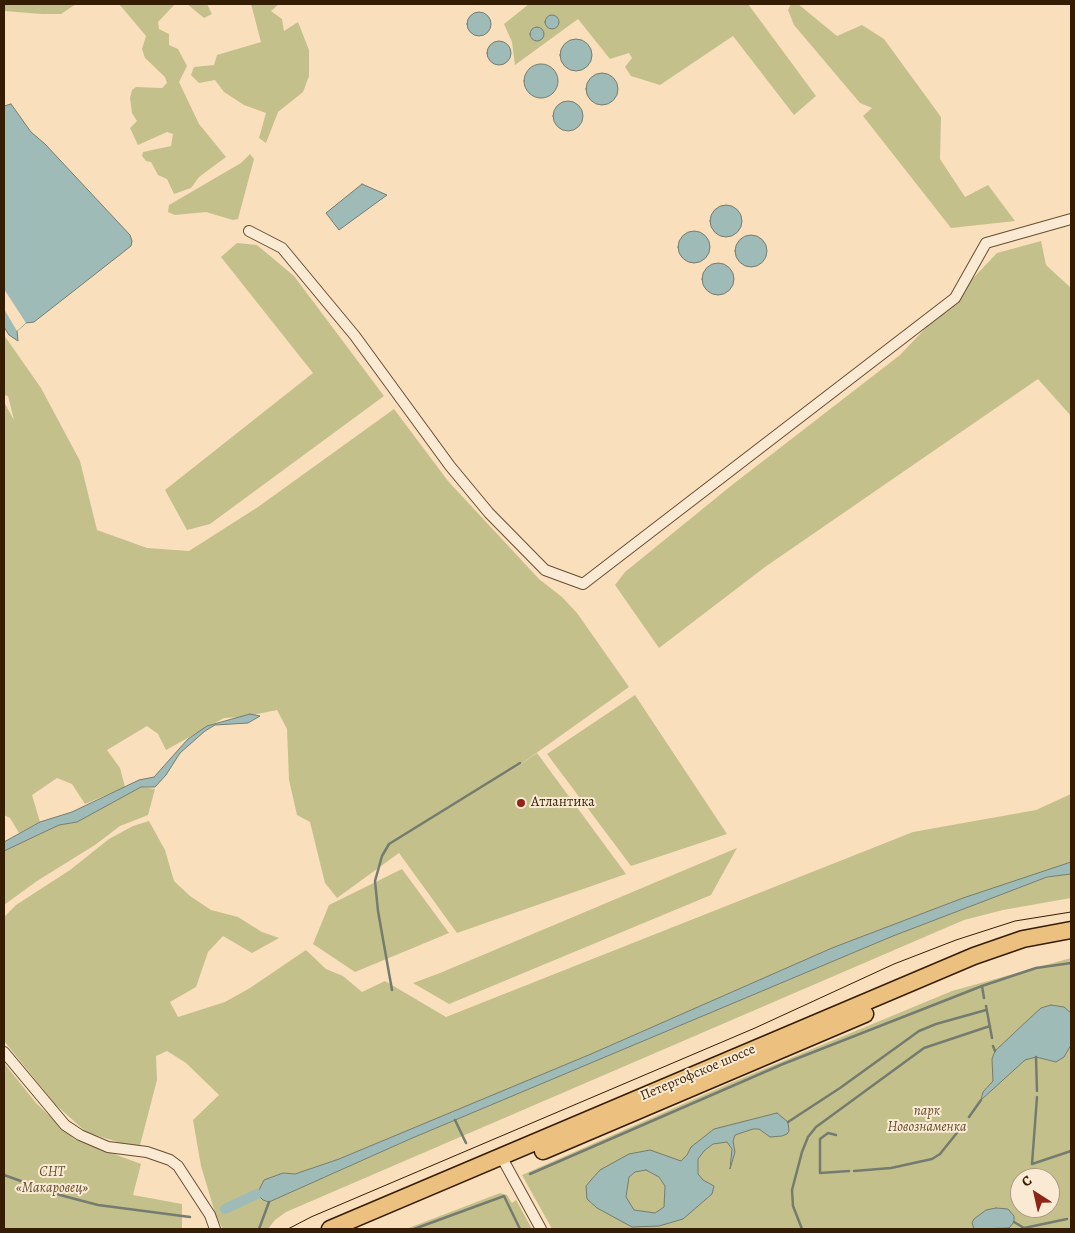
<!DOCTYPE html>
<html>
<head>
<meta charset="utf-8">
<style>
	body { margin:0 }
	#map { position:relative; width:1075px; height:1233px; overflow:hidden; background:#f9dfbc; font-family:Alegreya,serif }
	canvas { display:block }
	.frame { position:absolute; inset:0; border:5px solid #351d04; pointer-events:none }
	.north { position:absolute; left:1010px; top:1168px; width:50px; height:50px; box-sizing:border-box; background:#fbead3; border:1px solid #ac9880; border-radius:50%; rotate:325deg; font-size:14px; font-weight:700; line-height:20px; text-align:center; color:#351d04 }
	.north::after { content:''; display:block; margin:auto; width:18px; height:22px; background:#8f2418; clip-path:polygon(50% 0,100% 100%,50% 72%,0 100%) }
</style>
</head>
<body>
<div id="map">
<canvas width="1075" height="1233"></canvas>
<div class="frame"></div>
<div class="north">С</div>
</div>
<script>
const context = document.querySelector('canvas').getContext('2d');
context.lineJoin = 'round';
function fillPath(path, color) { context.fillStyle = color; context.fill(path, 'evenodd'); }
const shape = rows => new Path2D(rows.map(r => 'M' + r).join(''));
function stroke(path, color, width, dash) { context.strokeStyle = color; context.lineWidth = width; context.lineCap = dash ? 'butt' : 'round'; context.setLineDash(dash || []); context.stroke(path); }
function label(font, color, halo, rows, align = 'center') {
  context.font = font + ' Alegreya,serif'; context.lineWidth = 4; context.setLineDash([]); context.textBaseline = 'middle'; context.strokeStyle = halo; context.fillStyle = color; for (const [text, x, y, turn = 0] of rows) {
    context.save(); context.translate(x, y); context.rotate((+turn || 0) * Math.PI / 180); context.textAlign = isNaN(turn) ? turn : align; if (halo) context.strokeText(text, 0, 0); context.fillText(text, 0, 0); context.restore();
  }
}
fillPath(shape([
	[4,4,76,4,61,14,42,14,4,11],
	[119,4,175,4,158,22,159,29,169,34,169,45,178,49,187,66,179,82,199,124,226,157,199,177,191,188,174,194,167,179,158,175,151,162,146,161,142,156,143,152,171,146,173,134,167,132,138,145,130,128,137,121,132,113,130,98,132,90,136,87,162,88,167,83,165,77,145,58,142,49,146,36],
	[187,4,207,4,212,14,204,18],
	[251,4,279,4,271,11,282,19,284,31,298,22,309,50,309,76,303,92,278,112,266,143,259,138,266,113,244,105,224,92,215,80,199,83,191,75,194,67,214,65,217,55,261,42],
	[529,4,748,4,816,96,794,115,733,36,660,85,631,76,625,67,632,58,629,53,610,59,578,19,515,65,512,42,504,24],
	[791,4,798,4,837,36,862,25,884,39,941,117,940,159,965,197,988,185,1015,221,951,228,863,116,872,108,860,103,794,25,788,10],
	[250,154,254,159,238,219,233,220,206,212,175,215,168,212,169,205,241,163],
	[1041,241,1046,265,1071,288,1071,416,1038,379,765,567,659,648,615,585,625,572,732,485,900,355,997,253],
	[237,243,257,245,294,276,384,396,210,524,187,530,165,490,313,373,221,257],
	[4,335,41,388,80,461,97,530,147,548,189,551,258,507,394,409,448,481,539,579,562,597,577,613,629,687,504,776,537,753,626,874,457,933,399,853,337,898,325,883,310,822,297,815,289,780,287,729,277,710,243,717,224,718,166,750,158,734,147,726,107,750,120,768,125,787,85,804,72,784,57,778,32,795,40,822,19,833,10,818,4,815,4,402,14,420,8,396,4,395],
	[635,695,727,834,631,866,547,754],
	[141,787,155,789,148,815,120,826,95,845,37,881,4,905,4,851,59,825,77,822],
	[1071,794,1071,862,963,898,832,948,591,1054,429,1122,339,1159,295,1174,283,1173,263,1200,269,1202,410,1139,893,936,1047,877,1071,874,1071,898,1003,910,964,920,286,1212,275,1220,268,1229,223,1229,216,1216,201,1166,193,1120,219,1095,186,1063,167,1051,156,1056,157,1080,139,1149,86,1132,56,1105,4,1041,4,917,16,905,70,870,109,839,133,826,149,821,165,850,174,881,190,896,211,910,238,917,262,932,279,938,252,953,223,936,208,952,196,987,170,1002,178,1017,225,1002,250,988,306,950,326,969,343,976,362,992,385,981,446,1017,913,832,1036,810],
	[737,848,711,895,449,1004,413,983,440,973],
	[402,869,449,933,355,972,313,944,329,905],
	[1071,958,1071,1229,552,1229,522,1175,735,1081,952,991],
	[1020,1178,1050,1178,1050,1208,1020,1208],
	[4,1063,36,1103,74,1139,141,1164,133,1195,182,1204,182,1229,4,1229],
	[500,1193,507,1195,512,1203,516,1200,532,1229,406,1229]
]), '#c4c08c');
const water = shape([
	'467 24a12 12 0 1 1 24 0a12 12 0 1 1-24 0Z',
	'545 22a7 7 0 1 1 14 0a7 7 0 1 1-14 0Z',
	'530 34a7 7 0 1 1 14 0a7 7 0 1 1-14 0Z',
	'560 55a16 16 0 1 1 32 0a16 16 0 1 1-32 0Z',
	'487 53a12 12 0 1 1 24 0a12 12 0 1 1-24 0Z',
	'524 81a17 17 0 1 1 34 0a17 17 0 1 1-34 0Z',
	'586 89a16 16 0 1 1 32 0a16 16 0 1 1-32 0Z',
	'553 116a15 15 0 1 1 30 0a15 15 0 1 1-30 0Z',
	[11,104,31,132,45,144,130,235,132,241,131,246,34,322,26,323,17,331,18,341,9,335,4,327,4,106,11,104],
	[362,184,387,195,339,230,326,213,362,184],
	'710 221a16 16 0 1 1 32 0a16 16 0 1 1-32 0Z',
	'678 247a16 16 0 1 1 32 0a16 16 0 1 1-32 0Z',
	'735 251a16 16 0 1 1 32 0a16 16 0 1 1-32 0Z',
	'702 279a16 16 0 1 1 32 0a16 16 0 1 1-32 0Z',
	[250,714,260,716,248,723,215,725,205,731,180,753,166,775,155,787,141,787,77,822,59,825,4,851,4,842,40,822,72,812,139,780,154,777,188,739,207,726,250,714],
	[1071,862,1071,874,1047,877,893,936,410,1139,269,1202,263,1200,257,1194,264,1180,283,1173,295,1174,339,1159,591,1054,832,948,963,898,1071,862],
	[1051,1005,1064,1007,1071,1013,1071,1045,1064,1057,1056,1062,1036,1057,1025,1060,981,1100,983,1092,993,1081,992,1059,995,1051,1030,1018,1041,1008,1051,1005],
	[777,1113,788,1122,789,1131,787,1134,782,1136,770,1137,759,1129,753,1129,735,1135,733,1141,735,1152,730,1169,732,1149,727,1142,713,1144,704,1151,698,1159,698,1174,703,1180,714,1186,712,1194,683,1219,659,1226,632,1227,597,1208,587,1199,586,1186,591,1180,600,1170,629,1154,650,1150,681,1161,687,1155,691,1147,714,1129,777,1113],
	[646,1170,659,1177,665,1186,664,1207,655,1213,634,1210,626,1197,629,1177,635,1172,646,1170],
	[996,1208,1008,1209,1014,1216,1014,1222,1009,1228,974,1229,972,1223,974,1219,986,1210,996,1208]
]);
fillPath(water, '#9fbbb7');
stroke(water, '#757c6f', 1);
fillPath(shape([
	[4,289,26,323,17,331,4,309]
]), '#f9dfbc');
stroke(shape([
	[982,986,984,998],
	[392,990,378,911,375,881,382,856,389,844,520,763],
	[986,1006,992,1038],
	[993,1046,995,1051],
	[1036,1057,1037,1091],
	[1037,1097,1032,1164,1071,1151],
	[969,1117,981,1100],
	[455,1120,466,1143],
	[788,1122,840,1088,919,1031,936,1024,986,1010],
	[836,1135,828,1133,820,1139,820,1173,849,1171],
	[854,1171,891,1168,932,1159,940,1154,964,1124],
	[530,1174,783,1064,982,986,1036,968,1071,963],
	[4,1175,60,1195,98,1205,190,1217],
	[1014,1222,1024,1228,1067,1219],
	[259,1229,269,1202],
	[414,1229,504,1196,520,1229],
	[802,1229,793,1206,792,1190,802,1152,808,1137,816,1127,924,1048,990,1026]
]), '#757c6f', 2.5);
stroke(shape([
	[225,1209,257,1194]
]), '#9fbbb7', 10);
const minor = shape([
	[249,231,282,248,355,336,450,466,489,513,545,570,583,584,955,298,986,243,1071,219],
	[4,1052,65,1125,80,1135,108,1147,147,1152,170,1160,178,1166,210,1215,215,1229],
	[502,1158,541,1229]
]);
const primary = shape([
	[543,1151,865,1014],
	[330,1229,974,956,1023,939,1071,930]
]);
stroke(minor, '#664e32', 12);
stroke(primary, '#351d04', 19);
stroke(minor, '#fbead3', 10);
stroke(primary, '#ecc07e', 16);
stroke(shape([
	[288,1229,311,1217,755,1028,894,964,956,940,1015,921,1071,912]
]), '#351d04', 1);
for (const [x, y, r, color] of [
	[521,803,5,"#8f2418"]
]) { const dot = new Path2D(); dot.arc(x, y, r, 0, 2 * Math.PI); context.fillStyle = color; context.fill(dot); stroke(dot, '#fbead3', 2); }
label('14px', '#351d04', '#fbead3', [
	["Атлантика",531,803]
], 'left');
label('14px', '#351d04', '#fbead3', [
	["Петергофское шоссе",698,1073,-23]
]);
label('italic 14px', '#604e2d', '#fbead3', [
	["парк",927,1112],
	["Новознаменка",927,1128],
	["СНТ",52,1173],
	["«Макаровец»",52,1189]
]);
</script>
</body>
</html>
